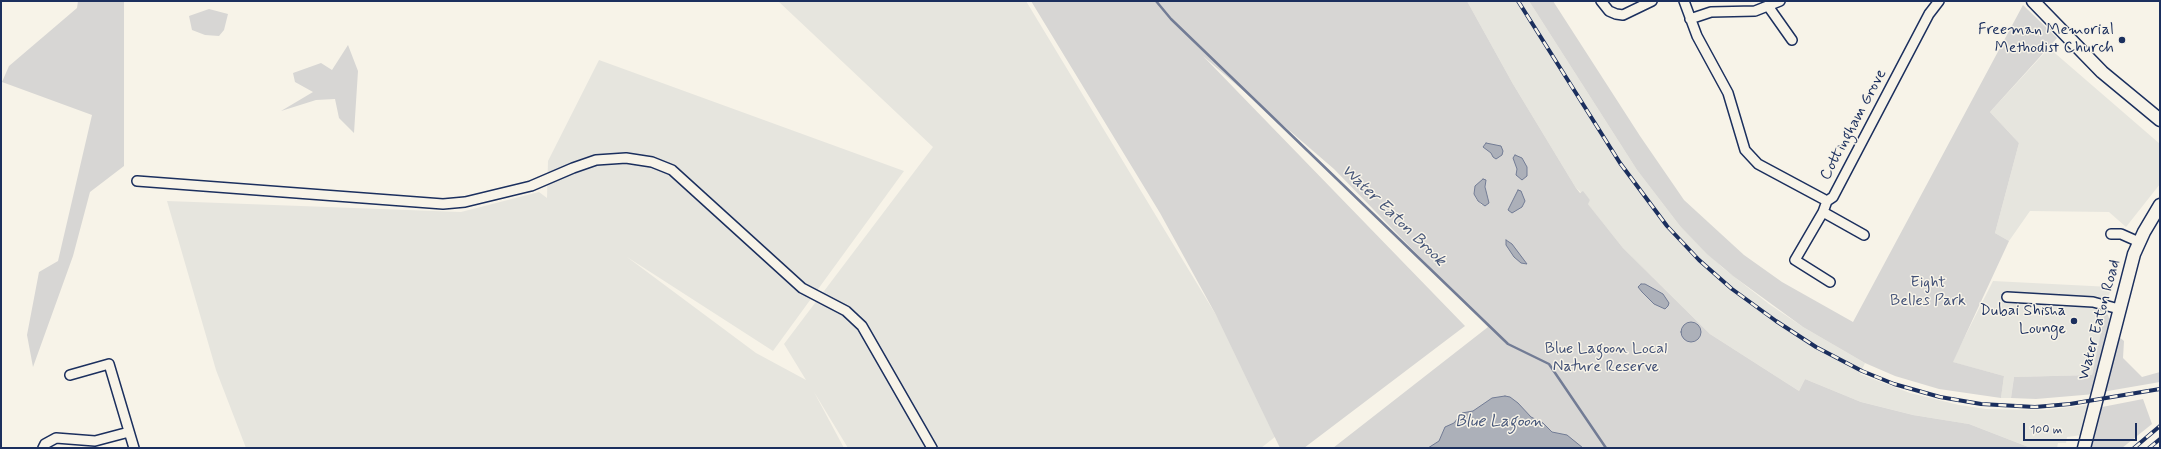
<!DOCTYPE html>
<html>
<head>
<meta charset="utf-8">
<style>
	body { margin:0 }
	#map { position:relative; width:2161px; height:449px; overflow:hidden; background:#f7f3e8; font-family:Mynerve,sans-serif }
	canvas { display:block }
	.frame { position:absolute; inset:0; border:2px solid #1b2f5e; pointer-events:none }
	.scale { position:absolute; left:2023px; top:423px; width:114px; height:18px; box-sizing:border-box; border:2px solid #1b2f5e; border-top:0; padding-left:5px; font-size:12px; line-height:14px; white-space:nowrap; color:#1b2f5e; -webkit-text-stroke:3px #f7f3e8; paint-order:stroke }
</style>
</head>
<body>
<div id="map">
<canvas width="2161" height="449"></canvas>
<div class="frame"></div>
<div class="scale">100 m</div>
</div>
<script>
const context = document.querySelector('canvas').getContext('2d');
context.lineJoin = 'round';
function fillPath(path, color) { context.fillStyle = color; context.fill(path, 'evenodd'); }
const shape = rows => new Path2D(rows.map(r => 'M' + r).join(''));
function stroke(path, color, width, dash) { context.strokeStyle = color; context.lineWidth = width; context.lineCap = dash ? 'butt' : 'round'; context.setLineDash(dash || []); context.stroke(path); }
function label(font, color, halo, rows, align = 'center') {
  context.font = font + ' Mynerve,sans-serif'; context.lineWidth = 3; context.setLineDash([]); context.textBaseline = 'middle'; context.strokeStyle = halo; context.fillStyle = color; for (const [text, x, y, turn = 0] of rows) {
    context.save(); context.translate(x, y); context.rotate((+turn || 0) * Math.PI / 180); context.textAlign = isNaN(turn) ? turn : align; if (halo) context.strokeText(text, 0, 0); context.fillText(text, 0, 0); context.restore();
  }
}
fillPath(shape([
	[778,1,1026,1,1285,429,1261,448,848,448,814,392,844,448,246,448,216,370,167,201,461,212,539,192,547,198,548,161,599,60,904,171,773,351,627,257,756,353,806,380,784,344,933,147],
	[1467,1,1529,1,1637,170,1680,226,1723,268,1769,304,1803,327,1865,363,1860,374,1910,393,1959,405,1986,409,2044,410,2088,405,2082,435,2067,437,2066,443,2058,443,2057,448,2031,448,1969,424,1913,415,1861,402,1805,379,1799,391,1710,334,1623,248,1587,203,1590,200,1576,188,1513,84],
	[2049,48,2160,144,2160,184,2126,227,2109,212,2030,211,2009,241,1995,233,2019,143,1990,112],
	[1993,281,2111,287,2092,375,2014,377,2011,398,2001,398,2004,376,1952,362]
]), '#e6e5de');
fillPath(shape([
	[78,1,124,1,124,166,90,192,73,256,33,367,27,335,39,272,58,261,92,115,2,82,9,66,77,8],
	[1031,1,1467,1,1513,84,1576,188,1580,193,1583,191,1590,200,1588,204,1623,248,1710,334,1799,391,1805,379,1861,402,1913,415,1969,424,2031,448,1333,448,1488,327,1334,169,1203,56,1465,326,1304,448,1280,448,1216,315,1160,213],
	[1486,183,1485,192,1488,198,1482,205,1476,199,1474,190,1475,186],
	[1529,1,1553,1,1640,136,1684,200,1744,255,1782,282,1853,322,2023,5,2057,38,1990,112,2019,143,1995,233,2009,241,1953,362,2004,376,2001,398,1939,389,1895,376,1865,363,1803,327,1733,276,1707,254,1680,226,1637,170],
	[209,9,228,14,224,30,219,36,205,35,192,30,189,16],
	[348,45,358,71,354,133,339,118,335,99,316,100,281,111,313,92,295,82,293,73,321,63,332,70],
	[2105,313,2108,315,2111,325,2095,394,2036,399,2011,398,2014,377,2092,375],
	[2117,335,2124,341,2123,358,2142,377,2160,372,2160,382,2102,392],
	[2143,399,2152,424,2122,448,2089,448,2097,408]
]), '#d7d6d4');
const water = shape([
	[1486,143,1501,146,1503,151,1502,155,1496,159,1493,157,1491,153,1483,147,1486,143],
	[1515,155,1522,158,1527,167,1527,176,1522,180,1516,175,1517,169,1513,158,1515,155],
	[1483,179,1486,180,1485,187,1489,203,1485,206,1478,201,1474,194,1475,186,1483,179],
	[1518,190,1521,191,1525,201,1522,207,1512,213,1508,210,1518,190],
	[1506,240,1512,244,1527,264,1521,263,1514,257,1506,245,1506,240],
	[1641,284,1645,284,1663,294,1669,303,1668,306,1665,309,1654,304,1642,292,1638,287,1641,284],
	'1681 332a10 10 0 1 1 20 0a10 10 0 1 1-20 0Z',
	[1505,396,1510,397,1518,403,1531,417,1543,423,1552,432,1567,435,1583,448,1428,448,1439,441,1445,427,1454,423,1462,413,1473,411,1492,398,1505,396]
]);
fillPath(water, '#acb0b9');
stroke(water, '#727c95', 1);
stroke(shape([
	[1156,1,1171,19,1508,344,1549,364,1606,448]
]), '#727c95', 2.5);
const street = shape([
	[1601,1,1609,11,1616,14,1623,15,1652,1],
	[1684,1,1697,36,1728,93,1745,150,1758,164,1827,201,1833,197,1929,14,1939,1],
	[1768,6,1792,40],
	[1690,19,1711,12,1755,11,1780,1],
	[137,181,443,204,465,202,531,186,573,168,596,160,626,158,652,162,672,170,802,288,846,311,862,326,932,448],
	[1827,201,1823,212,1795,260,1830,282],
	[1823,212,1864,235],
	[2111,234,2121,234,2139,242],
	[2007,297,2093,302,2119,309],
	[70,375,109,364,134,448],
	[43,448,45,444,56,438,95,441,129,432]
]);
const secondary = shape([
	[2033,1,2102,72,2160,120],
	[2084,448,2134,254,2144,232,2160,205]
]);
stroke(street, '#1b2f5e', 12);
stroke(secondary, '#1b2f5e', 15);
stroke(street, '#f7f3e8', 9);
stroke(secondary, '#f7f3e8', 12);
const rail = shape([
	[1518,1,1620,163,1667,226,1699,260,1732,289,1776,321,1816,347,1862,371,1894,384,1940,397,1981,404,2035,407,2070,404,2160,389],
	[2134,448,2160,426],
	[2149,448,2160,439]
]);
stroke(rail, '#1b2f5e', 4);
stroke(rail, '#f7f3e8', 2.5, [8]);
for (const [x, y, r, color] of [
	[2122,40,4,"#1b2f5e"],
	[2074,321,4,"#1b2f5e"]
]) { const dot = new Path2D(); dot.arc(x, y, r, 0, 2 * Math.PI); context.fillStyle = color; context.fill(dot); stroke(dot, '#f7f3e8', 1.5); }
label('16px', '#1b2f5e', '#f7f3e8', [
	["Freeman Memorial",2114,31],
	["Methodist Church",2114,49],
	["Dubai Shisha",2066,312],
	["Lounge",2066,330]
], 'right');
label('16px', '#1b2f5e', '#f7f3e8', [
	["Cottingham Grove",1854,125,-62],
	["Water Eaton Road",2100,320,-75]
]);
label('16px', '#415076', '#f7f3e8', [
	["Eight",1928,284],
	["Belles Park",1928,302],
	["Blue Lagoon Local",1606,350],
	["Nature Reserve",1606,368]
]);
label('italic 17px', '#465679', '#f7f3e8', [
	["Water Eaton Brook",1393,216,44],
	["Blue Lagoon",1499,422]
]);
</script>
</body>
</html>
